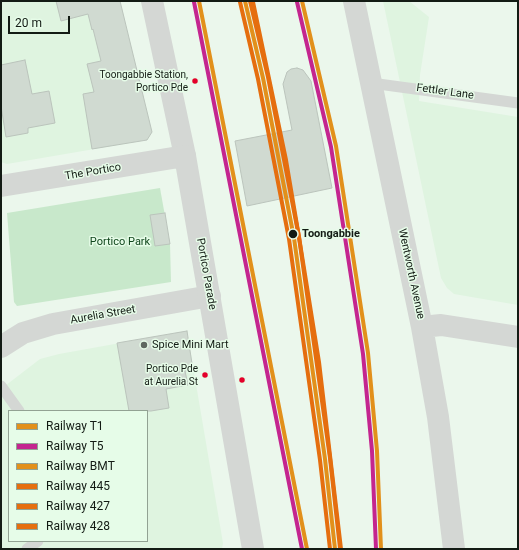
<!DOCTYPE html>
<html>
<head>
<meta charset="utf-8">
<style>
	body { margin:0 }
	#map { position:relative; width:519px; height:550px; overflow:hidden; background:#ebf7ec; font-family:Roboto,sans-serif }
	canvas { display:block }
	.frame { position:absolute; inset:0; border:2px solid #131b14; pointer-events:none }
	.legend { position:absolute; left:8px; top:410px; width:140px; height:132px; box-sizing:border-box; background:#e6fce8; border:1px solid #92a293; margin:0; padding:5px 7px; list-style:none; font-size:12px; color:#131b14 }
	.legend li { display:flex; align-items:center; gap:8px; height:20px }
	.legend b { width:20px; border:1px solid #92a293 }
	.scale { position:absolute; left:8px; top:16px; width:62px; height:18px; box-sizing:border-box; border:2px solid #131b14; border-top:0; padding-left:5px; font-size:12px; line-height:14px; white-space:nowrap; color:#131b14; -webkit-text-stroke:3px #e6fce8; paint-order:stroke }
</style>
</head>
<body>
<div id="map">
<canvas width="519" height="550"></canvas>
<div class="frame"></div>
<ul class="legend">
<li><b style="height:5px;background:#e2901b"></b>Railway T1</li>
<li><b style="height:5px;background:#c4258f"></b>Railway T5</li>
<li><b style="height:5px;background:#e2901b"></b>Railway BMT</li>
<li><b style="height:5px;background:#e56e0f"></b>Railway 445</li>
<li><b style="height:5px;background:#e56e0f"></b>Railway 427</li>
<li><b style="height:5px;background:#e56e0f"></b>Railway 428</li>
</ul>
<div class="scale">20 m</div>
</div>
<script>
const context = document.querySelector('canvas').getContext('2d');
context.lineJoin = 'round';
function fillPath(path, color) { context.fillStyle = color; context.fill(path, 'evenodd'); }
const shape = rows => new Path2D(rows.map(r => 'M' + r).join(''));
function stroke(path, color, width, dash) { context.strokeStyle = color; context.lineWidth = width; context.lineCap = dash ? 'butt' : 'round'; context.setLineDash(dash || []); context.stroke(path); }
function label(font, color, halo, rows, align = 'center') {
  context.font = font + ' Roboto,sans-serif'; context.lineWidth = 3; context.setLineDash([]); context.textBaseline = 'middle'; context.strokeStyle = halo; context.fillStyle = color; for (const [text, x, y, turn = 0] of rows) {
    context.save(); context.translate(x, y); context.rotate((+turn || 0) * Math.PI / 180); context.textAlign = isNaN(turn) ? turn : align; if (halo) context.strokeText(text, 0, 0); context.fillText(text, 0, 0); context.restore();
  }
}
fillPath(shape([
	[1,1,120,1,152,132,147,140,7,164,1,162],
	[383,1,409,1,429,17,420,75,419,101,518,117,518,305,454,294,447,288,441,278],
	[187,331,223,543,222,549,1,549,1,389,40,359,59,354],
	[9,411,147,411,147,541,9,541]
]), '#dff4e0');
fillPath(shape([
	[160,188,170,244,171,282,17,306,14,302,7,213]
]), '#c8e8cb');
const building = shape([
	[56,1,120,1,152,132,147,140,92,149,83,94,94,92,87,64,101,61,93,29,92,30,88,14,61,21,56,1],
	[25,60,32,94,49,91,55,123,28,128,28,133,6,137,1,106,1,65,25,60],
	[297,68,303,70,311,81,332,188,247,206,235,141,292,130,283,84,287,72,291,69,297,68],
	[165,213,170,244,155,246,150,215,165,213],
	[187,331,193,370,185,371,188,385,166,389,169,408,151,411,129,411,117,343,187,331]
]);
fillPath(building, '#d0dad1');
stroke(building, '#bbc4bc', 1);
stroke(shape([
	[371,83,518,103],
	[1,386,19,411],
	[27,549,38,541]
]), '#d4d7d4', 11);
stroke(shape([
	[152,1,185,156],
	[1,347,23,333,53,324,210,296]
]), '#d4d7d4', 22);
stroke(shape([
	[354,1,422,327,438,417,454,549],
	[1,186,185,156,253,549],
	[422,327,441,325,518,337]
]), '#d4d7d4', 22);
stroke(shape([
	[199,1,307,549],
	[302,1,336,146,368,353,377,451,381,549]
]), '#e2901b', 4);
stroke(shape([
	[194,2,302,549],
	[297,2,331,147,363,354,372,451,376,549]
]), '#c4258f', 4);
stroke(shape([
	[245,1,263,78,294,238,325,459,335,549]
]), '#e2901b', 4);
stroke(shape([
	[240,2,258,79,289,239,320,460,330,549]
]), '#e56e0f', 4);
stroke(shape([
	[250,1,268,77,299,237,330,458,340,548]
]), '#e56e0f', 4);
stroke(shape([
	[253,2,286,160,299,237,319,362,341,549]
]), '#e56e0f', 4);
for (const [x, y, r, color] of [
	[195,81,3.5,"#e4002b"],
	[293,234,5,"#131b14"],
	[144,345,4,"#5f6860"],
	[205,375,3.5,"#e4002b"],
	[242,380,3.5,"#e4002b"]
]) { const dot = new Path2D(); dot.arc(x, y, r, 0, 2 * Math.PI); context.fillStyle = color; context.fill(dot); stroke(dot, '#e6fce8', 1.5); }
label('10px', '#131b14', '#e6fce8', [
	["Toongabbie Station,",188,75],
	["Portico Pde",188,88],
	["Portico Pde",198,369],
	["at Aurelia St",198,382]
], 'right');
label('11px', '#131b14', '#e6fce8', [
	["Fettler Lane",445,92,8],
	["The Portico",93,172,-10],
	["Portico Parade",206,274,80],
	["Wentworth Avenue",411,274,78],
	["Aurelia Street",103,315,-10]
]);
label('bold 11px', '#131b14', '#e6fce8', [
	["Toongabbie",302,234]
], 'left');
label('11px', '#10461c', '#e6fce8', [
	["Portico Park",120,242]
]);
label('11px', '#131b14', '#e6fce8', [
	["Spice Mini Mart",152,345]
], 'left');
</script>
</body>
</html>
